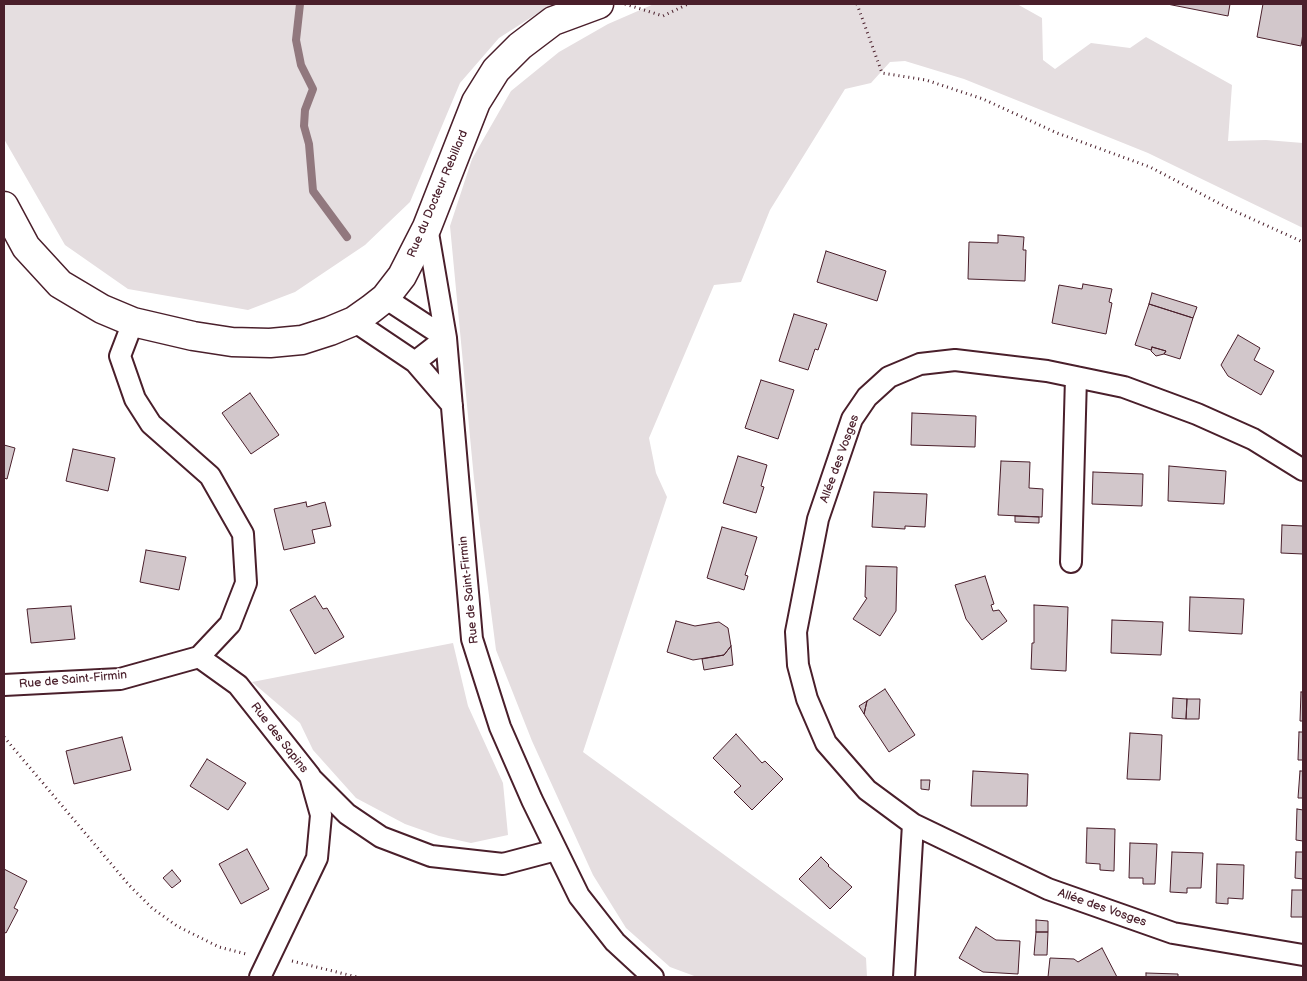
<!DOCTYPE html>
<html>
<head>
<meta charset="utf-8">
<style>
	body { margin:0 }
	#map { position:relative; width:1307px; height:981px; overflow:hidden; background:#fff; font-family:"Balsamiq Sans",sans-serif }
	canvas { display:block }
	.frame { position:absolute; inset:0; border:5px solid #4a1f2b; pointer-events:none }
</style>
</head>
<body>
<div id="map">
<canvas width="1307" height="981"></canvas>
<div class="frame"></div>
</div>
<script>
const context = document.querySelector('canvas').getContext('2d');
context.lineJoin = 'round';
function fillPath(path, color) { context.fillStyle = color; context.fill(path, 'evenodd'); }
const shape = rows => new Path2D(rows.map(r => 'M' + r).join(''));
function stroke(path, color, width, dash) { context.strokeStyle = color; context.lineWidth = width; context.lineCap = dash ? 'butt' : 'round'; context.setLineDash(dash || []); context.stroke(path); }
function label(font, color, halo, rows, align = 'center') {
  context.font = font + ' "Balsamiq Sans",sans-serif'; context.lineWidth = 4; context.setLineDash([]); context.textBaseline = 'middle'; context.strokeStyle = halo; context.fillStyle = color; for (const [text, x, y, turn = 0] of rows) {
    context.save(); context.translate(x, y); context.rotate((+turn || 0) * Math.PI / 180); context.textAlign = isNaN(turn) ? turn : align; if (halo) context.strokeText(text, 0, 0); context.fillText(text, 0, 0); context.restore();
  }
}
fillPath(shape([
	[4,4,552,4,499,38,460,83,410,202,365,245,295,292,248,310,128,289,65,245,4,139],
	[654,4,1017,4,1042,18,1043,60,1055,69,1091,43,1130,48,1146,37,1232,85,1228,141,1266,140,1303,143,1303,228,1148,153,964,79,905,61,890,62,871,83,845,89,770,210,741,282,714,285,649,438,656,473,667,497,583,752,866,958,867,977,697,977,670,967,626,928,593,875,532,741,496,650,474,479,450,226,472,159,511,91,559,52,608,24],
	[453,643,468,706,503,783,508,835,471,843,439,836,405,824,356,798,313,750,300,723,252,682]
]), '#e5dee0');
stroke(shape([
	[300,4,296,40,301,65,313,89,305,110,304,126,309,144,313,191,347,237]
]), '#91787e', 8);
const building = shape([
	[1167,4,1230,4,1228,16,1167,4],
	[1263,4,1303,4,1303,33,1301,46,1257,37,1263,4],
	[998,235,1024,237,1023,250,1026,250,1025,281,968,279,969,242,998,243,998,235],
	[826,251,886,271,877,301,817,282,826,251],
	[1083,284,1112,289,1109,302,1112,303,1106,334,1052,323,1059,285,1082,289,1083,284],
	[1152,293,1197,307,1193,318,1149,304,1152,293],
	[1149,304,1193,318,1180,359,1164,354,1166,351,1152,347,1151,350,1135,345,1149,304],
	[794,314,827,324,818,350,815,349,808,370,779,361,794,314],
	[1238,335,1260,348,1254,360,1274,371,1261,395,1228,376,1221,365,1238,335],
	[1152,347,1166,351,1164,354,1156,356,1151,351,1152,347],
	[761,380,794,390,778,439,745,428,761,380],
	[250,393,279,435,251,454,222,413,250,393],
	[912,413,976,416,975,447,911,445,912,413],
	[4,445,15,448,7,479,4,478,4,445],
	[73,449,115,458,108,491,66,481,73,449],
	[738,456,767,465,761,486,764,487,756,513,723,503,738,456],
	[1001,461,1030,462,1029,488,1043,489,1042,517,998,515,1001,461],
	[1169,466,1226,471,1224,504,1168,501,1169,466],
	[1093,472,1143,474,1142,506,1092,504,1093,472],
	[874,492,927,494,925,527,905,526,905,529,872,527,874,492],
	[306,502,307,507,325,502,331,526,312,530,315,543,284,550,274,509,306,502],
	[1015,516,1039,517,1039,523,1015,522,1015,516],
	[1282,525,1303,526,1303,554,1281,553,1282,525],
	[722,527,757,537,745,575,748,576,744,590,707,578,722,527],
	[146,550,186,557,179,590,140,582,146,550],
	[866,566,897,567,896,611,880,636,853,619,867,598,865,597,866,566],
	[985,576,994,604,991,605,993,611,999,610,1007,621,982,640,966,619,955,585,985,576],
	[315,596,323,609,327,608,344,637,315,654,290,610,315,596],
	[1190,597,1244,599,1242,634,1189,631,1190,597],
	[1034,605,1068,607,1066,671,1031,669,1032,643,1034,643,1034,605],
	[71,606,75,639,31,643,27,609,71,606],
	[1112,620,1163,622,1161,655,1111,653,1112,620],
	[676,621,695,626,719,622,728,628,731,646,724,655,693,660,667,652,676,621],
	[731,646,733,665,704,670,702,659,724,655,731,646],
	[885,689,915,735,889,752,864,714,867,701,885,689],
	[1301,692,1303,692,1303,721,1300,721,1301,692],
	[1173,698,1187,699,1186,719,1172,718,1173,698],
	[1187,699,1200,699,1199,719,1186,719,1187,699],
	[867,701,864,714,859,706,867,701],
	[1299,732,1303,732,1303,760,1298,760,1299,732],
	[1130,733,1162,735,1160,780,1127,779,1130,733],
	[736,734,762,763,765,761,783,779,752,810,734,792,741,786,713,758,736,734],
	[122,737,131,770,74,784,66,751,122,737],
	[207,759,246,783,228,810,190,786,207,759],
	[973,771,1028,774,1027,806,971,806,973,771],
	[1300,771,1303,771,1303,798,1298,798,1300,771],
	[921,780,930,780,929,790,921,789,921,780],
	[1297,809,1303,810,1303,841,1296,840,1297,809],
	[1087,828,1115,829,1114,871,1100,870,1100,864,1086,863,1087,828],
	[1130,843,1157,844,1155,884,1143,884,1143,878,1129,878,1130,843],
	[247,849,269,889,241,904,219,864,247,849],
	[1172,852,1203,853,1201,888,1187,888,1187,893,1170,892,1172,852],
	[1296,852,1303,852,1303,879,1295,878,1296,852],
	[821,857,829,865,828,866,852,887,830,909,799,879,821,857],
	[1217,864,1244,865,1243,899,1228,898,1228,904,1216,903,1217,864],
	[4,869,27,881,14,908,18,910,6,933,4,932,4,869],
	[172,870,181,881,172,888,163,878,172,870],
	[1292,890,1303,890,1303,917,1291,917,1292,890],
	[1036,920,1048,921,1048,932,1036,932,1036,920],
	[976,927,996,940,1020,941,1018,974,983,972,959,958,976,927],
	[1036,932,1048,932,1047,955,1034,955,1036,932],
	[1102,948,1117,977,1048,977,1050,958,1074,959,1078,962,1102,948],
	[1146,973,1178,974,1178,977,1183,977,1146,977,1146,973]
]);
fillPath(building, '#d2c7cb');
stroke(building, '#4a1f2b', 1);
const minor = shape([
	[427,227,446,338,472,639,500,727,532,800,579,896,615,942,653,977],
	[385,298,446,338,415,362],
	[354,321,415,362,452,405],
	[133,322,120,356,135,399,151,424,210,476,243,534,246,583,230,624,199,657],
	[1303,470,1253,439,1197,414,1124,387,1047,371,955,360,920,364,889,377,867,397,852,419,818,519,796,632,798,665,807,699,826,743,867,790,913,824,1048,889,1173,933,1303,955],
	[1071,562,1076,377],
	[199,657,238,685,310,776,321,815,317,858,260,977],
	[4,685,120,679,199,657],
	[311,778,347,814,381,837,431,856,503,864,556,850],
	[904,977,913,824]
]);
const secondary = shape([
	[4,206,26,247,60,284,102,309,133,322,193,336,232,342,270,343,302,340,330,331,354,321,371,309,385,298,402,276,427,227,476,102,496,70,520,46,553,21,599,4]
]);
stroke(minor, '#4a1f2b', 24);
stroke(secondary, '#4a1f2b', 31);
stroke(shape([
	[625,4,663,16,688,4],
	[857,4,882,73,926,80,983,99,1057,133,1150,167,1230,209,1303,242],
	[4,737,129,885,152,908,177,926,219,947,246,954],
	[292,961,357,977]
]), '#4a1f2b', 3, [1, 4]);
stroke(minor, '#fff', 20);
stroke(secondary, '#fff', 28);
label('12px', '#4a1f2b', '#fff', [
	["Rue du Docteur Rebillard",438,194,-67],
	["Allée des Vosges",840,459,-70],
	["Rue de Saint-Firmin",469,590,-96],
	["Rue de Saint-Firmin",73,680,-5],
	["Rue des Sapins",279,738,52],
	["Allée des Vosges",1102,908,19]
]);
</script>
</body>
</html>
